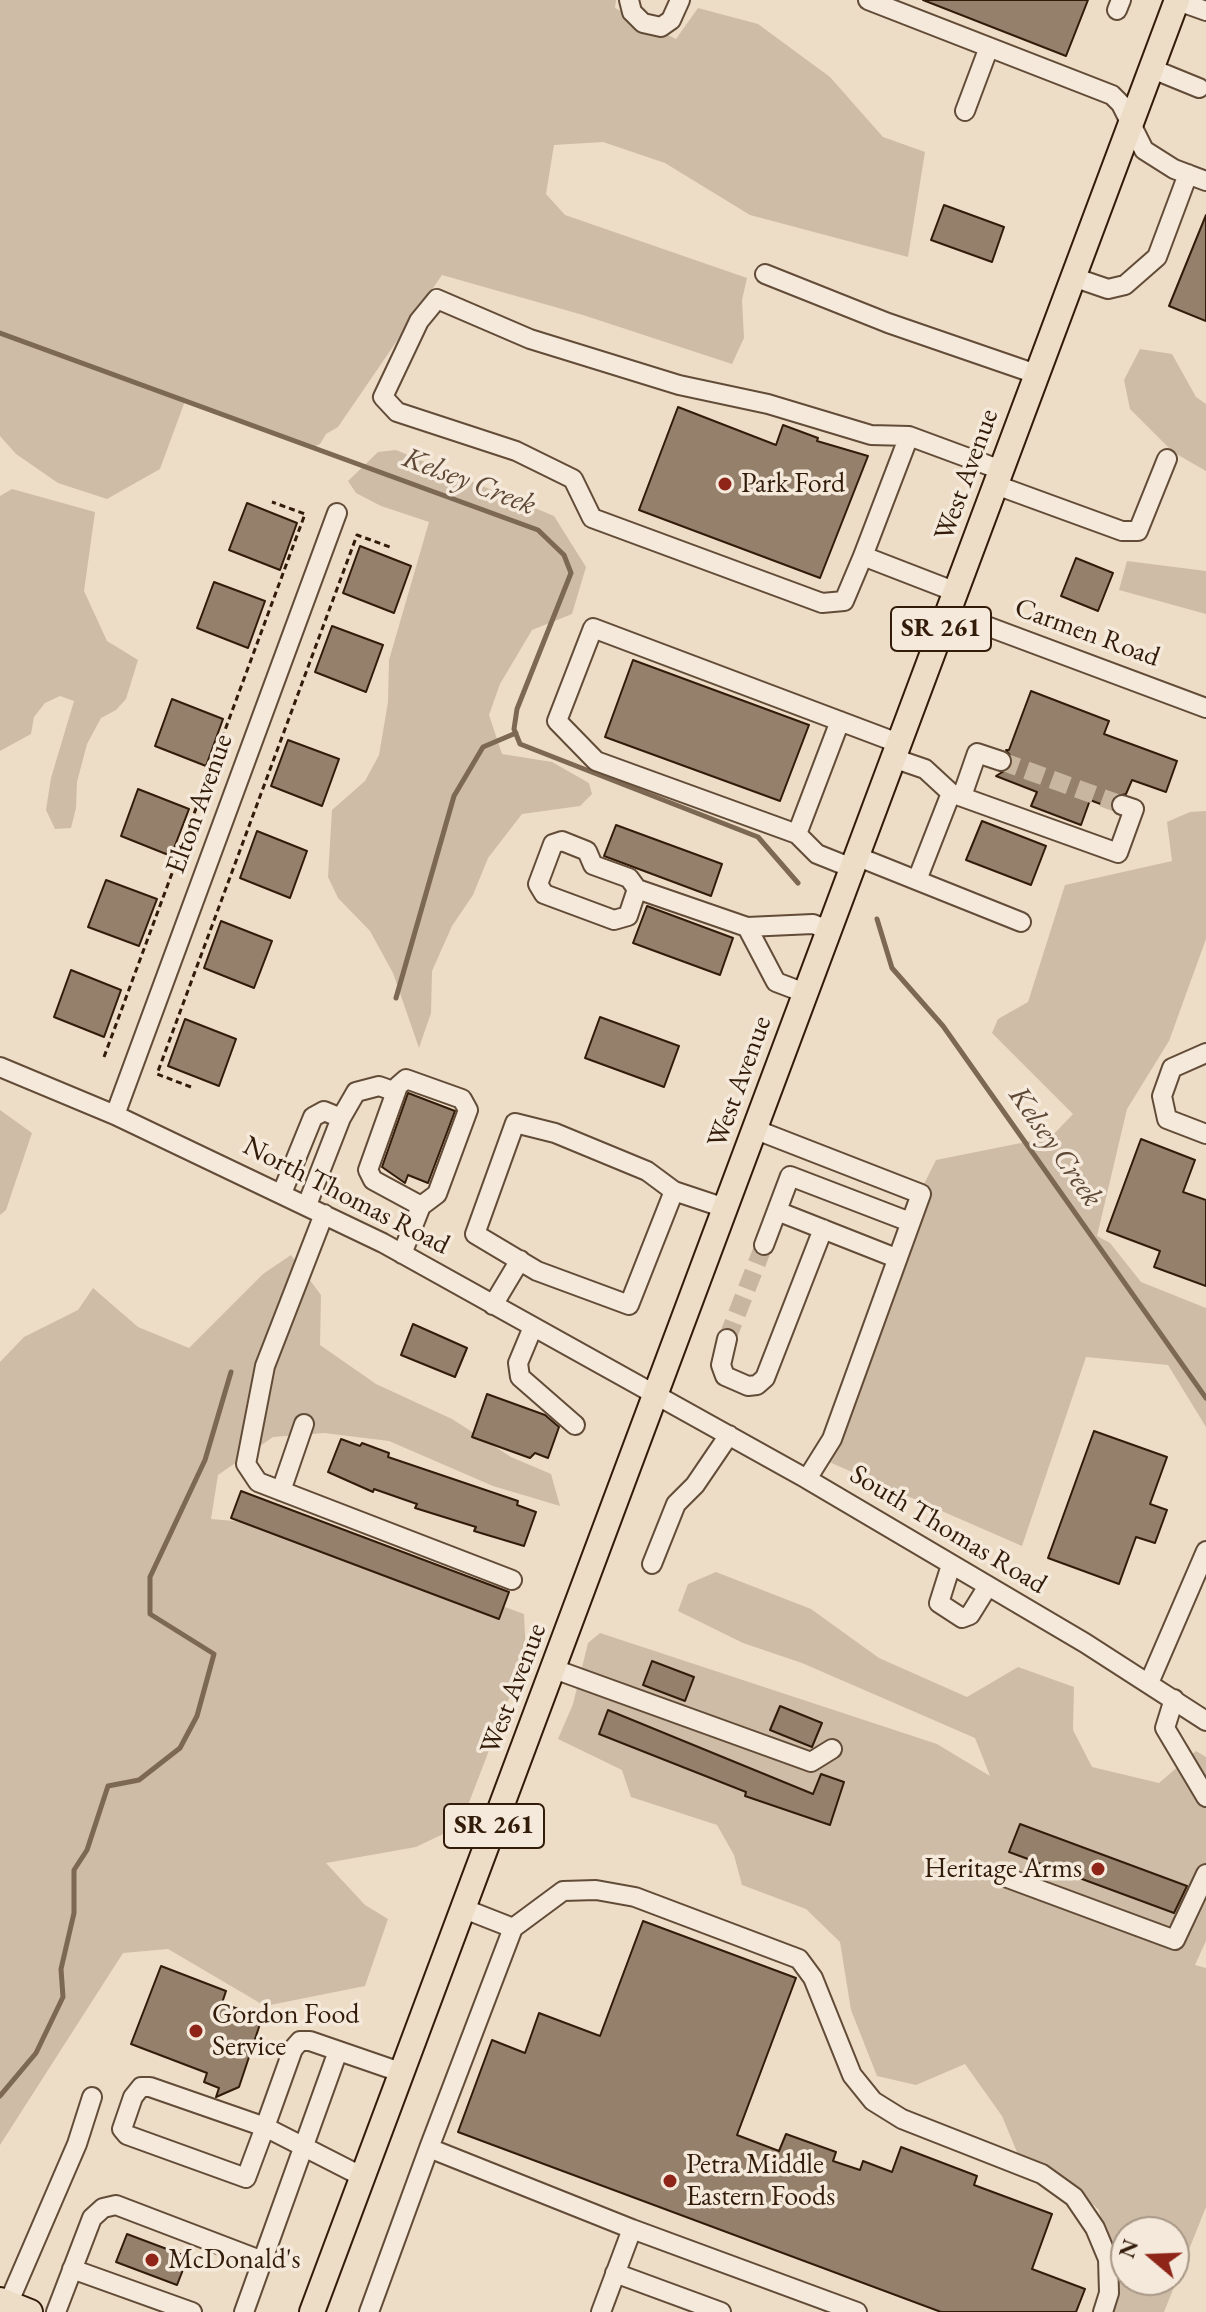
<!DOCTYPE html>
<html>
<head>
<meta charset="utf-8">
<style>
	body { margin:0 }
	#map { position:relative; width:1206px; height:2312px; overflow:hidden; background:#eeddc6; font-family:"EB Garamond",serif }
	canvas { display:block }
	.north { position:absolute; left:1110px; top:2216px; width:80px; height:80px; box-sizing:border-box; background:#f4e9da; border:2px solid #a79786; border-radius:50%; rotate:289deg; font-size:22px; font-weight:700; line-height:32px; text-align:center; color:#331b09 }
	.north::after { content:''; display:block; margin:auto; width:28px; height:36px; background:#8f2418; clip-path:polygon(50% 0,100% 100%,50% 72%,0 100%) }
</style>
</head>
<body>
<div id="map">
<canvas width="1206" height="2312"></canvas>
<div class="north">N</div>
</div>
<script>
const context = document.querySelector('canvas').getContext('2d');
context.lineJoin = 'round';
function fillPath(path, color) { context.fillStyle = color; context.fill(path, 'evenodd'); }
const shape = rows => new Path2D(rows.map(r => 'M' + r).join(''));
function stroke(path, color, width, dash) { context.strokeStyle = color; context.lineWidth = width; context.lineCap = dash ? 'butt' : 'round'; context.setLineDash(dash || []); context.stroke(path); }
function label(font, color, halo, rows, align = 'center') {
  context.font = font + ' "EB Garamond",serif'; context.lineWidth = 7; context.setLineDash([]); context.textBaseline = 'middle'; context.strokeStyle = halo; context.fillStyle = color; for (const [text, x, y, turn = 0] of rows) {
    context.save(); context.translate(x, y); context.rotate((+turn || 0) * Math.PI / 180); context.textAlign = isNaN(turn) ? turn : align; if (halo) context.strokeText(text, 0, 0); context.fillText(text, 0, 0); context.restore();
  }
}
fillPath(shape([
	[0,0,616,0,615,8,676,39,698,8,758,24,830,77,883,137,925,152,908,257,750,215,665,163,603,142,554,145,546,194,565,215,747,278,742,300,744,338,732,364,583,315,442,275,338,427,326,434,320,444,311,448,185,401,160,469,107,499,58,483,16,454,0,436],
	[1140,349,1172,354,1196,397,1206,404,1206,471,1173,452,1130,409,1124,380],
	[396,450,554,516,586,567,572,614,532,630,500,684,489,715,502,754,552,762,589,783,592,794,580,806,522,814,488,858,473,895,452,926,432,971,431,1013,419,1048,393,973,370,931,338,898,328,877,332,810,365,781,379,755,388,702,389,660,429,522,381,506,356,493,348,481,378,452],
	[12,489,95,512,84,591,107,641,138,660,126,699,116,710,101,718,87,744,77,782,76,808,71,828,55,829,46,810,51,778,74,701,60,696,45,703,34,717,31,734,0,751,0,496],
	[1127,561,1206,571,1206,614,1119,590],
	[1206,811,1206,939,1169,1041,1127,1109,1097,1236,1110,1243,1141,1282,1206,1308,1206,1427,1168,1365,1086,1357,1022,1546,820,1458,919,1194,936,1160,1051,1137,1073,1114,992,1033,998,1019,1028,1002,1065,885,1172,861,1167,822,1190,812],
	[0,1110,32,1133,6,1210,0,1215],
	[291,1255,321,1295,320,1345,376,1384,452,1419,511,1457,551,1474,560,1506,493,1486,389,1441,324,1433,273,1437,218,1475,211,1519,279,1525,524,1614,526,1654,460,1826,416,1847,326,1863,365,1905,388,1919,365,1986,265,2006,168,1949,123,1953,0,2145,0,1362,24,1337,78,1310,93,1288,138,1327,189,1348,263,1274],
	[716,1572,811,1609,879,1658,967,1697,1018,1667,1074,1687,1073,1730,1092,1767,1159,1783,1196,1751,1206,1757,1206,1941,1195,1965,1206,1968,1206,2207,1164,2312,1109,2312,1117,2289,1099,2210,1055,2170,1019,2157,1002,2116,965,2064,916,2085,877,2076,851,2010,840,1942,806,1909,742,1885,734,1855,717,1825,631,1797,622,1770,558,1739,573,1704,588,1643,600,1633,937,1744,990,1776,975,1738,802,1663,743,1643,678,1611,688,1584],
	[1126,2232,1174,2232,1174,2280,1126,2280]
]), '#cebca6');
stroke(shape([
	[0,333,538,530,564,555,571,573,517,709,514,729,520,744,758,837,798,883],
	[877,919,892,968,943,1026,1206,1398],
	[396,998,454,796,483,747,516,733],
	[0,2096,36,2053,63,1997,61,1969,74,1913,74,1870,87,1850,108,1786,139,1780,180,1748,197,1716,214,1654,150,1614,150,1577,205,1460,231,1372]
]), '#7d6854', 5);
const building = shape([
	[923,0,1088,0,1066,56,923,0],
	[944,205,1004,227,992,262,931,240,944,205],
	[1206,215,1206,321,1169,306,1206,215],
	[678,407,776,445,783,425,818,438,817,441,868,456,820,578,639,510,678,407],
	[247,503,297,523,280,570,229,550,247,503],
	[360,546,411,566,394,613,343,593,360,546],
	[1076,558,1113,573,1098,611,1061,596,1076,558],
	[214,582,265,601,248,648,197,628,214,582],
	[332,626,383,645,366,692,315,672,332,626],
	[633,660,809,725,780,801,605,737,633,660],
	[1031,691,1109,721,1104,734,1177,761,1166,792,1132,780,1126,794,1114,797,1111,808,1090,800,1081,825,1031,806,1037,792,996,776,1012,766,1012,758,1006,750,1009,750,1031,691],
	[172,699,223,719,206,766,155,746,172,699],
	[288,740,339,759,322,806,271,786,288,740],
	[138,789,189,809,171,856,121,836,138,789],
	[982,821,1046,846,1031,885,966,860,982,821],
	[616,825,722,864,711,896,604,856,616,825],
	[257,831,307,851,290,898,240,878,257,831],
	[106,880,157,899,139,946,88,927,106,880],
	[647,906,733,938,720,975,633,943,647,906],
	[221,921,272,941,254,988,204,968,221,921],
	[71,970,121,990,104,1037,54,1017,71,970],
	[600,1017,679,1046,664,1087,585,1058,600,1017],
	[185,1019,236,1039,219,1086,168,1066,185,1019],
	[408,1093,455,1111,428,1183,408,1175,405,1183,382,1167,408,1093],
	[1141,1139,1195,1160,1183,1192,1206,1200,1206,1286,1154,1267,1160,1251,1107,1231,1141,1139],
	[413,1324,467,1348,455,1377,401,1355,413,1324],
	[487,1394,545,1415,559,1427,548,1458,535,1453,530,1458,472,1437,487,1394],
	[1094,1431,1167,1457,1150,1504,1167,1510,1155,1543,1136,1537,1119,1584,1048,1558,1094,1431],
	[341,1439,360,1446,362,1443,389,1453,388,1457,518,1501,517,1505,536,1512,524,1546,474,1531,476,1527,415,1508,417,1504,374,1489,373,1492,328,1472,341,1439],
	[241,1491,509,1592,499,1619,231,1518,241,1491],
	[652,1661,694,1677,685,1701,643,1685,652,1661],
	[780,1706,822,1723,812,1747,770,1730,780,1706],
	[608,1710,813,1794,821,1774,844,1782,830,1825,745,1796,746,1792,599,1734,608,1710],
	[1020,1824,1187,1886,1174,1913,1009,1852,1020,1824],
	[643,1921,796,1978,737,2135,779,2151,786,2134,836,2152,833,2161,860,2170,863,2161,892,2172,901,2147,977,2176,974,2185,1052,2214,1032,2269,1085,2289,1076,2312,941,2312,458,2132,492,2040,525,2053,539,2013,600,2036,643,1921],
	[161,1966,226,1991,222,2003,262,2018,239,2087,216,2097,219,2088,204,2082,207,2073,131,2044,161,1966],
	[127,2234,188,2257,177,2285,116,2262,127,2234]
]);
fillPath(building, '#94806b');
stroke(building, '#331b09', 2);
stroke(shape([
	[1001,761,1122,805],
	[727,1339,764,1245]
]), '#c9b6a0', 18, [18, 9]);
const minor = shape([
	[629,0,632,12,643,23,661,27,671,20,680,0],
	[868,0,1112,95,1121,104,1144,150,1174,169,1206,181],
	[1175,0,1206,11],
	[1117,10,1121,0],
	[1150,68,1199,88],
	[965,111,989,47],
	[765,274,888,323,1036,374],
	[1073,277,1108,289,1125,285,1157,257,1188,174],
	[996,485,1122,531,1138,531,1167,459],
	[863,556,844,601,822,603,592,518,573,479,516,451,397,412,383,397,419,321,437,299,530,339,679,385,768,404,871,435,909,436],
	[956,592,863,556,909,436,1001,470],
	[949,612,1206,708],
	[893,758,925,769,951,793,1118,853,1134,809,1122,805],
	[962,796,977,753,1001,761],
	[797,834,840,721],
	[856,856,1021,922],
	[852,868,817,854,797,834,596,761,557,721,593,628,898,743],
	[917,880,951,793],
	[637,889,629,878,593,865,587,851,562,841,553,844,538,884,544,894,614,920,628,916,637,889,747,927,776,982,805,993],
	[747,927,813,924,828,930],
	[1206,1053,1172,1068,1162,1096,1167,1119,1206,1134],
	[0,1067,115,1115,383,1243,807,1479,1085,1643,1206,1721],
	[115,1115,337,513],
	[341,1118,356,1092,379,1086,396,1092],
	[754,1129,921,1194,832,1439,807,1479],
	[674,1191,629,1305,537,1271,475,1234,515,1123,555,1133,647,1171,674,1191,725,1208],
	[282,1193,313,1117,324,1111,341,1118,307,1205],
	[777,1211,896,1258],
	[324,1214,265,1366,246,1464,258,1482,512,1580],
	[764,1245,790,1176,910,1222],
	[402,1254,421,1206,437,1194,468,1110,462,1099,406,1079,398,1086,368,1170,373,1180,421,1206],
	[493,1305,520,1260],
	[533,1327,518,1363,520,1377,575,1425],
	[727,1339,721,1365,725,1376,748,1386,757,1385,765,1378,823,1229],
	[281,1491,304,1424],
	[652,1564,676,1504,695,1485,729,1435],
	[951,1565,939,1603,962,1618,970,1615,988,1586],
	[554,1669,811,1762,832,1749],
	[1149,1683,1206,1551],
	[1174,1699,1165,1728,1206,1797],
	[1005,1877,1175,1940,1206,1874],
	[462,1908,513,1928,429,2148,632,2229],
	[513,1928,563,1891,596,1890,635,1897,799,1959,813,1978,852,2075,873,2101,902,2119,1042,2174,1074,2197,1095,2228,1108,2259,1109,2293,1103,2312],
	[361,2176,265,2127,246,2178,127,2135,122,2129,133,2097,141,2087,150,2087,265,2127,293,2049,300,2041,310,2041,400,2072],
	[72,2269,192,2312],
	[615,2273,721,2312],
	[8,2304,77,2144,92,2097],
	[56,2312,92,2218,103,2208,116,2205,260,2260],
	[244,2312,338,2051],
	[369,2312,429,2148],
	[601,2312,632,2229,857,2312]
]);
const major = shape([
	[0,2300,30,2312],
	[312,2312,1177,0]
]);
stroke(minor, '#624c38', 22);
stroke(major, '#331b09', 28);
stroke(shape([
	[104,1057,305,514,272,502],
	[191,1087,157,1074,357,535,390,547]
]), '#331b09', 3, [6, 4]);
stroke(minor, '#f4e9da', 18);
stroke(major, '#eeddc6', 24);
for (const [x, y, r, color] of [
	[725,484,8,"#8f2418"],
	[1098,1869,8,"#8f2418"],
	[196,2031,8,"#8f2418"],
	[670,2181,8,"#8f2418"],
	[152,2260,8,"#8f2418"]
]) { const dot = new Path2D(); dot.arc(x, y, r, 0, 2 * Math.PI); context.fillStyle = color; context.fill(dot); stroke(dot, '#f4e9da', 3); }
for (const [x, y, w] of [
	[941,629,100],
	[494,1826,100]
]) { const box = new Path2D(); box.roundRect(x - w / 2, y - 22, w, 44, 6); context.fillStyle = '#f4e9da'; context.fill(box); stroke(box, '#331b09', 2); }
label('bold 26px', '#331b09', null, [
	["SR 261",941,629],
	["SR 261",494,1826]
]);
label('28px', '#331b09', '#f4e9da', [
	["West Avenue",967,475,-70],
	["Carmen Road",1087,633,20],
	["Elton Avenue",200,804,-70],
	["West Avenue",740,1082,-70],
	["North Thomas Road",346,1196,27],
	["South Thomas Road",948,1530,31],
	["West Avenue",514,1689,-69]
]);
label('28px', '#331b09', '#f4e9da', [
	["Park Ford",741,484],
	["Heritage Arms",1082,1869,"right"],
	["Gordon Food",212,2015],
	["Service",212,2047],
	["Petra Middle",686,2165],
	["Eastern Foods",686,2197],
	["McDonald's",168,2260]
], 'left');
label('italic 30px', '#5e4835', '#f4e9da', [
	["Kelsey Creek",469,482,21],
	["Kelsey Creek",1055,1147,55]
]);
</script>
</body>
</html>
